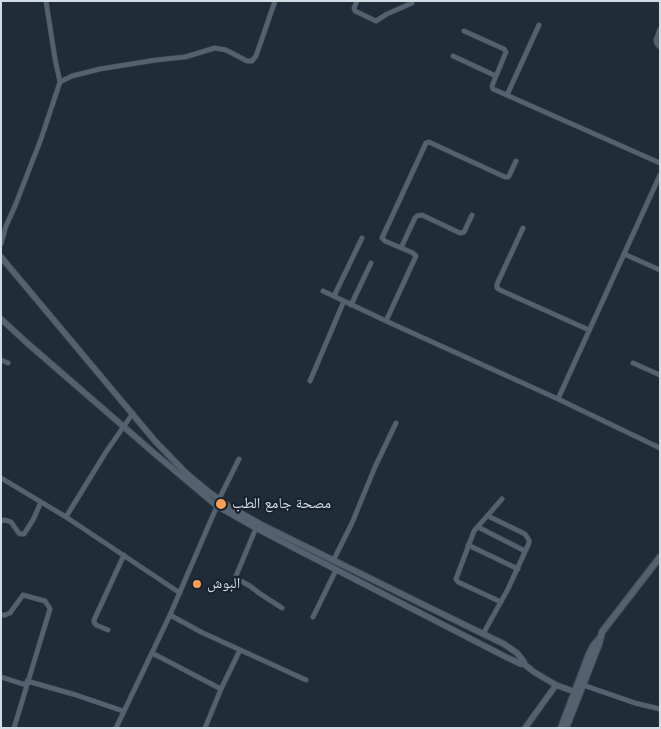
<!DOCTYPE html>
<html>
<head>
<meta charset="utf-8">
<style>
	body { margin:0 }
	#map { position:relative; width:661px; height:729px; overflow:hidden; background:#202d38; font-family:"Fira Sans",sans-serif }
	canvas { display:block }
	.frame { position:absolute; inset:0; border:2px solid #d5dde4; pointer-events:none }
</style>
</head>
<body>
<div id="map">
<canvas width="661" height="729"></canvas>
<div class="frame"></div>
</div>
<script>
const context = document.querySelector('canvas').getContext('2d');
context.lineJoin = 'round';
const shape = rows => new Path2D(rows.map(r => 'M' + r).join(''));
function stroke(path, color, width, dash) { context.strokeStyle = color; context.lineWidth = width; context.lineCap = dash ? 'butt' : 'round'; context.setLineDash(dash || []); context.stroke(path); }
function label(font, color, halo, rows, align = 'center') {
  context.font = font + ' "Fira Sans","Noto Naskh Arabic",sans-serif'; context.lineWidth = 4.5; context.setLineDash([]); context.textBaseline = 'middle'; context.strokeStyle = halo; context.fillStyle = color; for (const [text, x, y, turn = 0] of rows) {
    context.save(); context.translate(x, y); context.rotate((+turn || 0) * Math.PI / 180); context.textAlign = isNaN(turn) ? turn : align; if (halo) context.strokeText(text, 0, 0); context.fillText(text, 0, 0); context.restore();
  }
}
const minor = shape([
	[357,1,354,8,355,11,376,21,387,14,412,3],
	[660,29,656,40,657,44,660,47],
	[464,31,504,49,506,52,492,86,493,89,660,163],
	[453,56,496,76],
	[60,82,72,76,100,69,156,60,185,57,215,48,226,50,247,61,252,61,256,56,275,1],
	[507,95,539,25],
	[523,228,497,284,497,288,500,290,589,330],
	[1,244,6,226,15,206,41,139,60,82,55,59,46,1],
	[401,248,415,218,417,216,422,215,460,233,464,232,472,215],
	[624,254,660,270],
	[323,291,386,321,558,399,660,448],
	[334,296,362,238],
	[351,305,371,263],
	[386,321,416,256,413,253,385,241,382,238,426,143,429,142,431,143,505,177,508,177,509,176,516,161],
	[1,360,8,363],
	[633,363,660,375],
	[310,381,344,301],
	[558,399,660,175],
	[1,478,66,517,180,593],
	[219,499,239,459],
	[66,517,106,452,133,413],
	[1,521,5,520,11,522,18,532,20,534,24,534,33,520,41,502],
	[478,527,525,551],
	[256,528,236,576,239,580,250,586,259,593,282,608],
	[468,545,518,569],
	[333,561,352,523,375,467,396,423],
	[501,602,458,582,456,579,474,531,502,499],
	[1,615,5,615,10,613,23,595,45,601,49,607,50,609,14,728],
	[170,615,201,632,306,680],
	[313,617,336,570],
	[108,630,96,625,94,622,94,620,124,555],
	[483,634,508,589,529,543,529,540,525,534,488,516],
	[152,653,221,689],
	[1,677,26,685],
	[27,681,76,695,123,711],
	[583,685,635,703,660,709],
	[116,728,170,615,217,506],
	[205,728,221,689,240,650]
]);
const tertiary = shape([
	[1,257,155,441,186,473,209,492,230,507,262,525,422,604,504,644,517,653,524,662,524,664],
	[1,319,26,342,154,453,217,506,256,528,294,548,506,657,521,664,524,664,534,672,556,685,578,693],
	[525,728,556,685]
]);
const secondary = shape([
	[561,728,589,654,593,646,600,638],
	[566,728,599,644,602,632,660,557]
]);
stroke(minor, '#3e4952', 5.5);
stroke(tertiary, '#3e4952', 7);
stroke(secondary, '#3e4952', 8);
stroke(minor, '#54626f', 4.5);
stroke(tertiary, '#54626f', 5.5);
stroke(secondary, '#54626f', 6);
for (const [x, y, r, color] of [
	[221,504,6,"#fc9e52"],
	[197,584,5,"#fc9e52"]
]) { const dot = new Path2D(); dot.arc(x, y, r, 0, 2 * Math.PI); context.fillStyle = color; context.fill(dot); stroke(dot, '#17232e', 2); }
label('15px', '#d5dde4', '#17232e', [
	["مصحة جامع الطب",232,504],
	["البوش",207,584]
], 'left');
</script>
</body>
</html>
